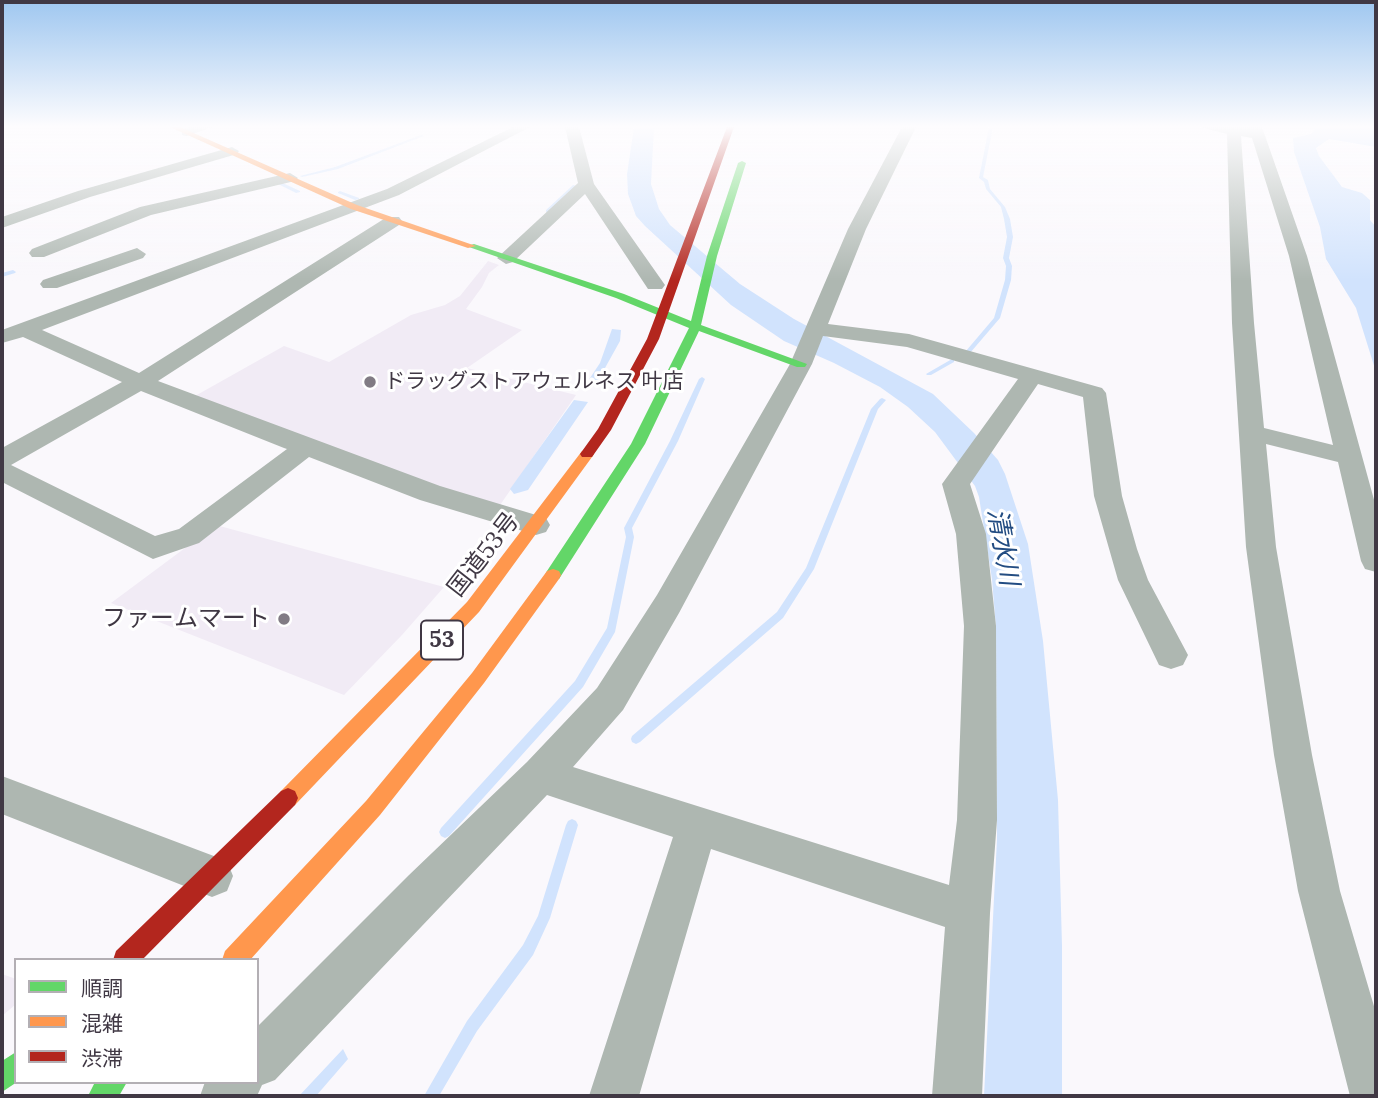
<!DOCTYPE html>
<html>
<head>
<meta charset="utf-8">
<style>
	body { margin:0 }
	#map { position:relative; width:1378px; height:1098px; overflow:hidden; background:#faf8fc; font-family:Lora,"Noto Sans JP",serif }
	canvas { display:block }
	.frame { position:absolute; inset:0; border:4px solid #403844; pointer-events:none }
	.legend { position:absolute; left:14px; top:958px; width:245px; height:126px; box-sizing:border-box; background:#fff; border:2px solid #b3afb4; margin:0; padding:9px 12px; list-style:none; font-size:21px; color:#403844 }
	.legend li { display:flex; align-items:center; gap:14px; height:35px }
	.legend b { width:35px; border:2px solid #b3afb4 }
</style>
</head>
<body>
<div id="map">
<canvas width="1378" height="1098"></canvas>
<div class="frame"></div>
<ul class="legend">
<li><b style="height:9px;background:#63d668"></b>順調</li>
<li><b style="height:9px;background:#ff974d"></b>混雑</li>
<li><b style="height:9px;background:#b3261e"></b>渋滞</li>
</ul>
</div>
<script>
const context = document.querySelector('canvas').getContext('2d');
context.lineJoin = 'round';
function fillPath(path, color) { context.fillStyle = color; context.fill(path, 'evenodd'); }
const shape = rows => new Path2D(rows.map(r => 'M' + r).join(''));
function stroke(path, color, width, dash) { context.strokeStyle = color; context.lineWidth = width; context.lineCap = dash ? 'butt' : 'round'; context.setLineDash(dash || []); context.stroke(path); }
function label(font, color, halo, rows, align = 'center') {
  context.font = font + ' Lora,"Noto Sans JP",serif'; context.lineWidth = 6; context.setLineDash([]); context.textBaseline = 'middle'; context.strokeStyle = halo; context.fillStyle = color; for (const [text, x, y, turn = 0] of rows) {
    context.save(); context.translate(x, y); context.rotate((+turn || 0) * Math.PI / 180); context.textAlign = isNaN(turn) ? turn : align; if (halo) context.strokeText(text, 0, 0); context.fillText(text, 0, 0); context.restore();
  }
}
fillPath(shape([
	[488,261,499,265,489,273,482,287,466,309,522,330,467,368,576,395,498,508,195,396,284,346,329,362,411,315,445,305,460,296],
	[216,525,444,587,402,635,344,695,111,603],
	[2,974,16,979,16,1004,2,1016]
]), '#f1ebf5');
fillPath(shape([
	[634,127,654,127,651,184,659,209,670,225,740,284,794,319,933,394,974,433,998,460,1005,474,1028,544,1043,641,1058,800,1062,946,1062,1096,984,1096,997,839,996,628,992,579,979,497,975,486,935,432,908,407,880,387,834,363,784,341,731,305,645,226,636,216,628,194,627,174],
	[1317,127,1376,127,1376,147,1329,139,1316,148,1319,156,1342,187,1362,193,1370,200,1370,220,1376,227,1376,372,1356,308,1326,259,1320,227,1294,152,1293,138,1311,134],
	[612,329,621,330,620,341,595,386,586,384,600,363],
	[574,400,588,402,528,490,514,494,510,489],
	[343,1049,348,1059,316,1096,299,1096]
]), '#d1e3fd');
fillPath(shape([
	[989,127,993,127,983,177,988,180,990,189,1005,207,1010,219,1013,237,1009,258,1012,266,1011,280,1000,318,970,353,968,354,966,353,966,351,994,318,1005,280,1006,266,1003,258,1007,237,1004,219,1001,207,986,189,984,182,979,178,989,127],
	[421,135,424,136,338,169,302,177,300,176,335,167,421,135],
	[272,178,300,191,300,192,296,193,270,180,270,179,272,178],
	[573,185,577,186,550,212,546,212,546,210,573,185],
	[340,191,359,198,359,199,355,200,338,193,338,192,340,191],
	[13,270,16,272,15,273,2,277,2,273,13,270],
	[952,359,954,360,954,362,931,375,927,375,926,374,952,359],
	[702,377,705,379,678,441,632,528,634,537,615,632,583,687,449,836,445,838,441,836,439,832,441,828,575,681,607,628,626,537,624,528,670,441,699,379,702,377],
	[882,398,886,400,878,409,814,569,783,618,640,742,636,744,632,742,631,739,632,736,777,612,806,568,871,409,880,399,882,398],
	[572,819,576,821,578,825,550,918,533,955,477,1031,439,1096,424,1096,467,1021,523,945,538,916,566,825,568,821,572,819]
]), '#d1e3fd');
fillPath(shape([
	[189,127,212,127,187,136,182,135,182,129,189,127],
	[513,127,530,127,399,195,42,330,139,373,387,217,399,217,402,221,399,225,158,381,440,486,546,518,550,525,546,532,536,535,420,500,309,457,199,543,153,559,2,482,2,448,122,382,23,337,2,343,2,330,387,189,513,127],
	[141,391,284,448,287,449,179,529,155,536,11,465,141,391],
	[565,127,579,127,594,184,665,285,662,289,648,289,585,194,513,262,506,264,497,258,578,183,565,127],
	[902,127,916,127,866,229,828,324,909,334,1102,388,1106,393,1122,496,1137,549,1148,580,1188,655,1183,665,1171,669,1159,665,1118,580,1094,496,1083,397,1038,384,970,484,986,534,996,626,997,820,990,913,982,1096,932,1096,945,927,711,849,639,1096,589,1096,673,837,547,795,275,1080,262,1085,257,1096,200,1096,205,1082,257,1082,257,1027,409,875,527,762,597,688,657,595,790,364,848,229,902,127],
	[823,336,907,347,1018,379,942,484,956,534,964,626,957,820,949,885,573,767,623,710,679,613,812,364,823,336],
	[1200,127,1262,127,1307,256,1376,507,1376,572,1365,569,1361,561,1338,462,1266,444,1276,547,1312,755,1340,891,1376,1013,1376,1096,1350,1096,1298,891,1274,755,1246,547,1232,323,1227,134,1200,127],
	[1241,136,1252,138,1289,256,1333,445,1264,428,1254,323,1241,136],
	[232,147,239,151,237,154,90,197,2,228,2,217,78,191,232,147],
	[290,173,298,178,295,181,151,215,44,257,32,257,29,253,32,249,140,207,290,173],
	[137,248,146,254,143,258,57,288,43,288,40,284,43,280,137,248],
	[2,776,227,861,233,876,227,891,212,897,2,814,2,776]
]), '#aeb7b1');
fillPath(shape([
	[742,161,746,163,717,256,701,325,807,364,805,367,797,367,699,331,645,444,559,579,547,579,545,575,547,571,631,444,689,328,616,298,466,246,474,244,624,294,691,321,707,256,738,163,742,161],
	[16,1052,17,1082,2,1092,2,1061,16,1052],
	[95,1082,127,1082,119,1096,88,1096,95,1082]
]), '#63d668');
fillPath(shape([
	[170,127,180,127,357,205,476,246,468,248,351,209,170,127],
	[587,450,592,451,594,454,592,457,479,612,295,805,288,808,281,805,278,798,281,791,467,602,582,451,587,450],
	[553,569,559,571,561,575,559,579,484,683,380,815,250,960,222,960,225,951,366,801,472,673,547,571,553,569]
]), '#ff974d');
fillPath(shape([
	[727,127,734,127,659,339,611,430,592,457,582,457,580,454,598,429,647,339,727,127],
	[288,788,295,791,298,798,295,805,142,960,113,960,116,951,281,791,288,788]
]), '#b3261e');
const sky = context.createLinearGradient(0, 0, 0, 281);
sky.addColorStop(0, '#9fc7f0');
sky.addColorStop(0.45, '#fdfcfe');
sky.addColorStop(1, '#fdfcfe00');
context.fillStyle = sky;
context.fillRect(0, 0, 1378, 281);
for (const [x, y, r, color] of [
	[370,382,7,"#817b84"],
	[284,619,7,"#817b84"]
]) { const dot = new Path2D(); dot.arc(x, y, r, 0, 2 * Math.PI); context.fillStyle = color; context.fill(dot); stroke(dot, '#fff', 2.5); }
label('21px', '#403844', '#fff', [
	["ドラッグストアウェルネス 叶店",384,382]
], 'left');
for (const [x, y, w] of [
	[442,640,42]
]) { const box = new Path2D(); box.roundRect(x - w / 2, y - 19.5, w, 39, 5); context.fillStyle = '#fff'; context.fill(box); stroke(box, '#403844', 2); }
label('bold 23px', '#403844', null, [
	["53",442,640]
]);
label('24px', '#403844', '#fff', [
	["国道53号",484,555,-52]
]);
label('24px', '#403844', '#fff', [
	["ファームマート",270,619]
], 'right');
label('italic 26px', '#224c82', '#fff', [
	["清水川",1002,547,80]
]);
</script>
</body>
</html>
